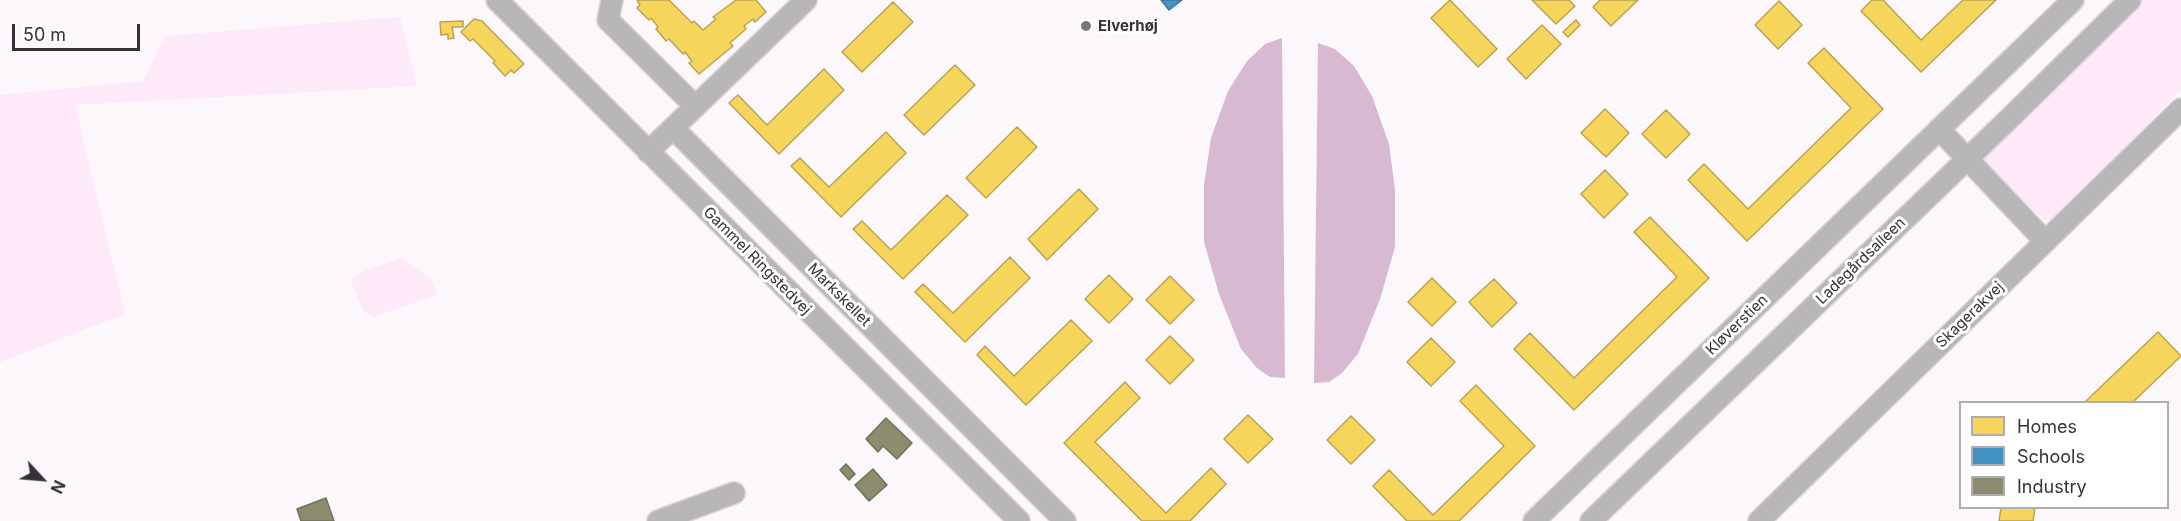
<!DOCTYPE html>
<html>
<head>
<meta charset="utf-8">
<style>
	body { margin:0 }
	#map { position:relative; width:2181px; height:521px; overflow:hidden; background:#fcf7fb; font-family:Inter,sans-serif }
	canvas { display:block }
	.legend { position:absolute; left:1959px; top:401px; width:210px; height:108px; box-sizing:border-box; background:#fff; border:2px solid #b0acaf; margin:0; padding:8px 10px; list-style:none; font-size:18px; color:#392f36 }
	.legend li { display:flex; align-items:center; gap:12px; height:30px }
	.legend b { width:30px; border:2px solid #b0acaf }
	.north { position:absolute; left:12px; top:449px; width:60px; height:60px; -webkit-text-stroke:4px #fff; paint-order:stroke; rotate:116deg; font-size:16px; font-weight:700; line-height:24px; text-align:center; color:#392f36 }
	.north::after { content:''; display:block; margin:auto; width:21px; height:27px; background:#392f36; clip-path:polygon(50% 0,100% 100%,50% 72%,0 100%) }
	.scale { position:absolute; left:12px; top:24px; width:128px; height:27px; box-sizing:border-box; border:3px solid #392f36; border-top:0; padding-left:8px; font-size:18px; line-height:21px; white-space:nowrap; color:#392f36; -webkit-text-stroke:4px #fff; paint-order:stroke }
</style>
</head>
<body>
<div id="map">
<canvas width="2181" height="521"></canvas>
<ul class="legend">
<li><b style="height:16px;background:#f6d55c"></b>Homes</li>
<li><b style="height:16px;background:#4393c3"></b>Schools</li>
<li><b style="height:16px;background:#8c8c6e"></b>Industry</li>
</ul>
<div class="north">N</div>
<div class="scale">50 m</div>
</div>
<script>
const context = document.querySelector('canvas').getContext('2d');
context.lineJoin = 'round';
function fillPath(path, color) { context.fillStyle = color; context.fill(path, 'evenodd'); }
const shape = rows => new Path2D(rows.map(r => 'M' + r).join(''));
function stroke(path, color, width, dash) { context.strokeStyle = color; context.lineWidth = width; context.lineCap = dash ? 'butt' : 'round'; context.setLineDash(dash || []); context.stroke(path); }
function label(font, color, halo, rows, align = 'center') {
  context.font = font + ' Inter,sans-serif'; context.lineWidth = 6; context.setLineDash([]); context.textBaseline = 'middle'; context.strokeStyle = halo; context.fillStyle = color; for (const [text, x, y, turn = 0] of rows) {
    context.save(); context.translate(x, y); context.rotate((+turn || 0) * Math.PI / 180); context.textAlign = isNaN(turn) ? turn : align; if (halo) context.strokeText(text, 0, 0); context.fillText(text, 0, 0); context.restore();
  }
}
fillPath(shape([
	[2140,0,2181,0,2181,90,2053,220,2043,220,1979,156],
	[400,17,417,86,75,105,125,314,0,362,0,95,143,81,165,36],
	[403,258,432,280,437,295,373,317,363,310,350,279,364,271]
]), '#fde9f8');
fillPath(shape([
	[1282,38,1285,378,1270,377,1257,368,1241,349,1219,294,1204,242,1204,185,1211,138,1228,91,1247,61,1265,44],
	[1318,43,1335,49,1354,66,1372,96,1389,144,1395,190,1395,247,1380,299,1358,354,1342,373,1329,382,1314,383]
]), '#d7b9d1');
const homes = shape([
	[637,0,669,0,692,23,694,21,703,30,716,19,713,17,736,0,756,0,766,12,755,22,753,19,744,26,746,29,730,43,733,46,699,74,689,63,692,61,685,52,683,54,669,39,666,41,656,29,658,27,651,18,649,20,637,8,640,5,637,0],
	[1450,0,1497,49,1478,67,1431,18,1450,0],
	[1532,0,1569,0,1575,6,1556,24,1532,0],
	[1600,0,1638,0,1611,26,1593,7,1600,0],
	[1872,0,1883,0,1921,40,1963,0,1996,0,1921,72,1861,11,1872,0],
	[1779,1,1802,25,1778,49,1755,25,1779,1],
	[893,2,913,22,862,72,842,52,893,2],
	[474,19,482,21,524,64,514,73,511,70,505,76,493,63,495,61,473,39,470,41,461,32,474,19],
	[1576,20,1580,25,1568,37,1563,32,1576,20],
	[463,21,463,27,452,27,454,38,448,39,448,34,441,35,440,22,463,21],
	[1542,25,1561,44,1526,79,1507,59,1542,25],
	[1824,48,1883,109,1747,241,1688,180,1704,164,1748,209,1851,108,1808,63,1824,48],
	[955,65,975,85,924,135,904,115,955,65],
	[824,69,844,90,779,154,729,103,738,95,767,125,824,69],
	[1605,109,1629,133,1606,157,1581,133,1605,109],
	[1666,110,1690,134,1666,158,1642,134,1666,110],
	[1017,127,1037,147,986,198,966,178,1017,127],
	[886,132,906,153,841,217,791,166,800,158,829,187,886,132],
	[1605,170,1628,194,1604,218,1581,194,1605,170],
	[1079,189,1098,209,1047,260,1028,239,1079,189],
	[947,195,968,215,903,279,853,229,862,221,891,250,947,195],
	[1650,217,1709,278,1574,410,1514,349,1530,333,1574,378,1677,277,1634,232,1650,217],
	[1010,257,1030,278,965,342,915,292,923,284,953,313,1010,257],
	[1109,275,1133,299,1109,323,1085,299,1109,275],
	[1170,276,1194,300,1170,324,1146,300,1170,276],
	[1432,278,1456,302,1432,326,1408,302,1432,278],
	[1494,279,1517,303,1492,327,1469,302,1494,279],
	[1071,320,1092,341,1026,405,977,355,985,346,1014,376,1071,320],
	[2158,332,2181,356,2133,402,2085,402,2158,332],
	[1170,336,1194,360,1170,384,1146,360,1170,336],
	[1431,338,1455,362,1431,386,1407,362,1431,338],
	[1125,382,1140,398,1095,442,1166,513,1211,468,1226,484,1190,521,1142,521,1064,443,1125,382],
	[1476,385,1535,446,1459,521,1407,521,1373,486,1389,470,1433,515,1504,446,1460,401,1476,385],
	[1248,415,1273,439,1248,463,1224,439,1248,415],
	[1351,416,1375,440,1351,464,1327,440,1351,416],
	[2001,508,2035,508,2033,521,1999,521,2001,508]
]);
fillPath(homes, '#f6d55c');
stroke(homes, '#bda351', 1.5);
const schools = shape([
	[1161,0,1182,0,1169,10,1161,0]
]);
fillPath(schools, '#4393c3');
stroke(schools, '#407599', 1.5);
const industry = shape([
	[886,418,912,443,897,459,883,446,878,452,866,439,886,418],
	[846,464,855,474,849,480,840,470,846,464],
	[873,469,887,485,869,501,855,485,873,469],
	[326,498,334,521,301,521,297,509,326,498]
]);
fillPath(industry, '#8c8c6e');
stroke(industry, '#73705d', 1.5);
const minor = shape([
	[497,0,1019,521],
	[612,0,608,20,695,106],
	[673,128,1065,521],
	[1939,129,2045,241],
	[648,152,806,0],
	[658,521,734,493],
	[1534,521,2073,0],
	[1591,521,2014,114,2130,0],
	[1759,521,2181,109]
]);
stroke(minor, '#d8d4d7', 24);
stroke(minor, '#b9b6b8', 21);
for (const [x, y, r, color] of [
	[1086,26,6,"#7d757b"]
]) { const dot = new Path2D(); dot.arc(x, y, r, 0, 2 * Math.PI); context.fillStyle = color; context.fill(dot); stroke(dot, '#fff', 2); }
label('bold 15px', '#392f36', '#fff', [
	["Elverhøj",1098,26]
], 'left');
label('15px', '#392f36', '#fff', [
	["Gammel Ringstedvej",757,261,45],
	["Ladegårdsalleen",1861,261,-44],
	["Markskellet",839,295,45],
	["Skagerakvej",1970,315,-44],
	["Kløverstien",1737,325,-44]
]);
</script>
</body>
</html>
